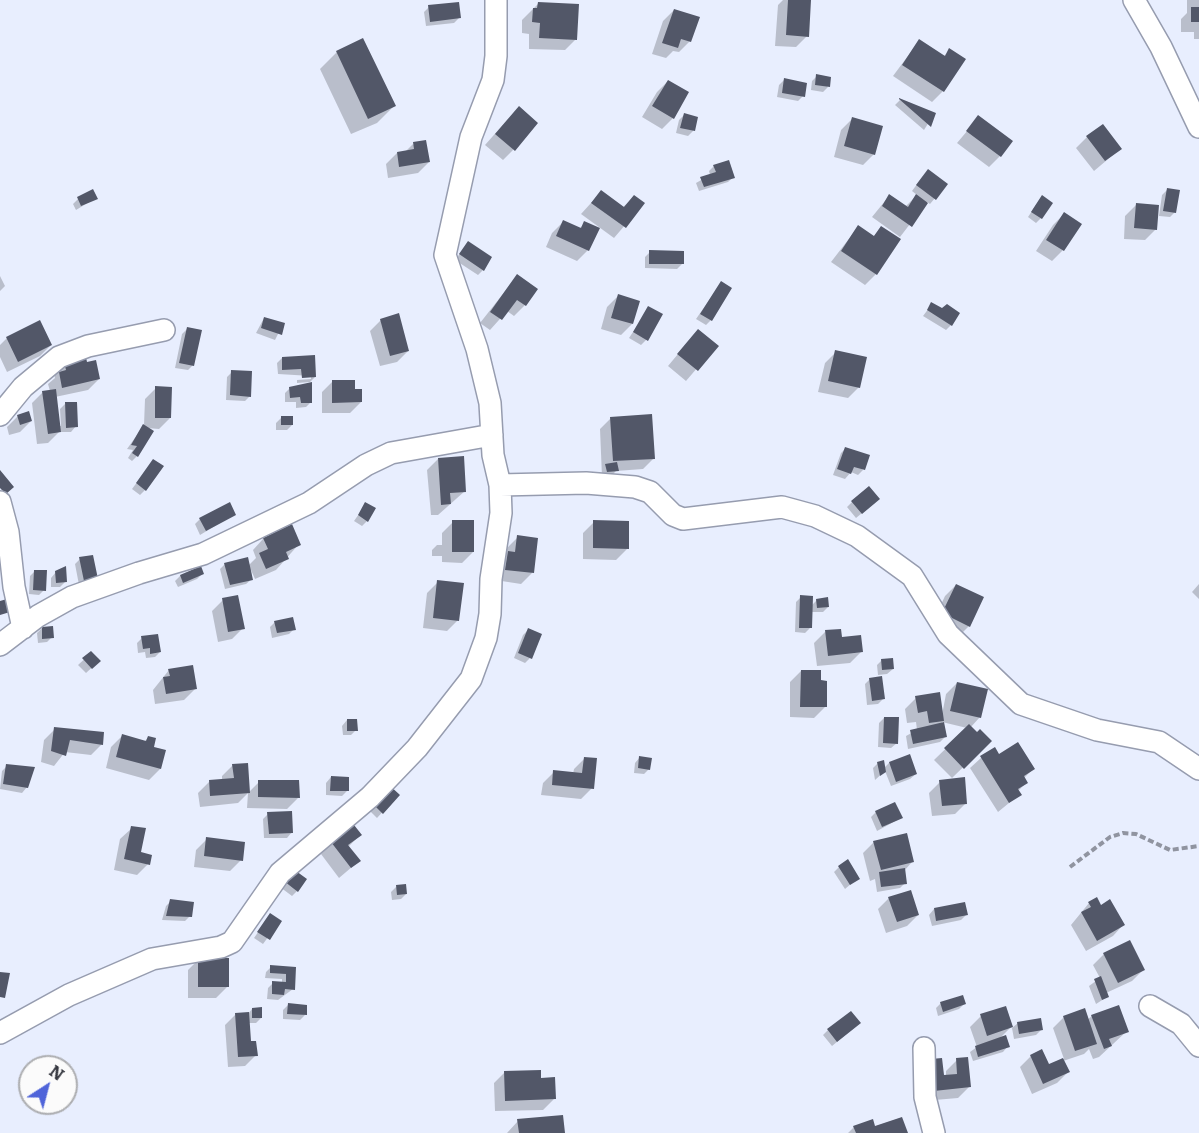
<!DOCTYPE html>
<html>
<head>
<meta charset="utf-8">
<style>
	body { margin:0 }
	#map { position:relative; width:1199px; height:1133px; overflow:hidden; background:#e8eefe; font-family:Literata,serif }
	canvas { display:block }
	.north { position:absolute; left:18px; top:1055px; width:60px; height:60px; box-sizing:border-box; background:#fbfbfb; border:2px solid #acadb0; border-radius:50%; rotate:36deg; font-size:16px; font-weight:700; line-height:24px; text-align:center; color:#363840 }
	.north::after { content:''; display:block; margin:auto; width:21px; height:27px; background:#4f64d9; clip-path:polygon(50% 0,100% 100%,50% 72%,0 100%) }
</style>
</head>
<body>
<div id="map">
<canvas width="1199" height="1133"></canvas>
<div class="north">N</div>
</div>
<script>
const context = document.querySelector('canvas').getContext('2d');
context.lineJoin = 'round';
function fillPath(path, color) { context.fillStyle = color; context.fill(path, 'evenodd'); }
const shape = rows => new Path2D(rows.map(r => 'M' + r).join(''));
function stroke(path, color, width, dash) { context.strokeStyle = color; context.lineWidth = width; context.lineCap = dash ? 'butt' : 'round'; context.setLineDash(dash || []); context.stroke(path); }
fillPath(shape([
	[783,0,809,0,807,36,796,47,775,46,778,5],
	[1187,0,1199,0,1199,39,1194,39,1194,32,1181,32,1181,19,1187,13],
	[538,4,576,39,565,50,529,49,529,34,522,33,522,20],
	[429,7,459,18,454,23,426,26,424,12],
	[674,10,690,41,679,52,673,51,666,58,652,54,663,21],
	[919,41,943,57,950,50,943,91,932,102,893,76],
	[337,52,394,106,377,123,351,134,320,69],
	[817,76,828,87,823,92,811,90,812,81],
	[784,80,803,96,798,101,777,97,779,85],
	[668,81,673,118,662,129,642,117,657,92],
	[900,100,934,114,924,130,895,105],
	[684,115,697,118,693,131,688,136,676,133,679,120],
	[979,117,1000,156,989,167,957,143],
	[508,119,513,150,503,160,485,145],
	[852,119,874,154,863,165,834,157,841,130],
	[1087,137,1120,149,1094,171,1076,148],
	[413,144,429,162,418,173,388,178,386,164,397,153,405,152],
	[714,166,733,177,728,182,699,191,696,183,710,175,709,171],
	[923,176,946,185,930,204,927,202,900,237,872,217,889,196,905,207,917,195,912,191],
	[1167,190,1175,212,1170,217,1159,216,1162,195],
	[601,192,622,208,634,197,643,204,614,238,581,214],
	[96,198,76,210,73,204,78,199],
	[1038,202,1041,218,1036,223,1028,217],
	[1136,205,1156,229,1145,240,1124,239,1125,216],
	[1064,214,1063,250,1052,261,1036,251,1053,225],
	[563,222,579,229,585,223,588,250,577,261,546,247,552,233],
	[858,227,873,237,881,228,876,274,865,285,831,262],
	[468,243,483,270,478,275,455,260],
	[650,252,682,264,677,269,645,268,645,257],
	[0,276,5,286,0,291],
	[517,276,525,305,514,316,507,311,490,330,480,323],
	[721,283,711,320,706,325,696,319],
	[618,296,632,324,621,335,601,329,607,307],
	[932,304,951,325,946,330,923,316],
	[649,308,646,340,641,345,629,338],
	[264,318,283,324,275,340,256,333],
	[381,320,408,351,397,362,380,366,370,331],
	[187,329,193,365,188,370,175,368,182,334],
	[7,338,51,345,40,356,7,372,0,357,0,345],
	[688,342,716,346,686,381,668,366],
	[836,352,859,387,848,398,818,392,825,363],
	[313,357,315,377,310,382,297,383,297,380,311,379,311,376,278,374,277,363,282,358],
	[64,359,86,364,99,379,88,390,55,397,59,426,61,426,60,409,65,404,76,426,71,432,61,432,61,430,48,443,37,444,32,403,43,392,50,391,48,384,55,378,53,370],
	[232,372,250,396,245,401,226,400,227,377],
	[333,381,354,390,361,402,350,413,322,413,322,392],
	[156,388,170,418,159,429,147,428,137,456,132,461,128,458,133,450,127,449,144,425,145,399],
	[290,388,311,402,306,407,296,408,296,402,285,402,285,393],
	[18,416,31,421,20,432,9,435,7,427],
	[281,418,292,425,287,430,276,430,276,423],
	[611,418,654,458,643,469,616,471,612,475,602,477,600,429],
	[846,448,863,470,858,475,851,472,845,479,833,475,841,453],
	[438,459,465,491,438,515,431,515,427,470],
	[153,461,145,490,140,495,132,489],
	[852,502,873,504,856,518,847,507],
	[366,504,367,521,362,526,354,521],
	[235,514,200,535,195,524,200,519],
	[453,522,473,552,462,563,442,562,442,556,432,556,432,550,437,545,442,545,442,533],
	[594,522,627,549,616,560,583,559,583,533],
	[518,537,532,573,521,584,495,580,497,564,506,555,507,548],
	[263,539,299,544,276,570,255,579,251,570,252,579,246,584,225,589,220,569,225,564,248,566,256,558,253,550],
	[80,559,96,578,79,585,75,564],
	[200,568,202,574,197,579,178,587,175,581,180,576],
	[35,571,44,590,39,595,29,594,30,576],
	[56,572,65,582,60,587,51,587,51,578],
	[438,582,458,620,447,631,423,628,427,593],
	[1199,584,1199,599,1192,592],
	[956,585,969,626,958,637,932,624,945,596],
	[801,597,811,606,817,600,828,607,823,612,811,612,810,628,805,633,795,632,796,602],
	[223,600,243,628,232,639,218,642,212,611],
	[275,622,294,629,289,634,272,638,270,627],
	[42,628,52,637,47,642,38,643,37,633],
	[528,630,530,658,525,663,514,658,523,635],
	[825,632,841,639,861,652,850,663,817,666,814,643],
	[142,638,160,652,155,657,146,658,145,652,138,653,137,643],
	[91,653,99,661,86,673,78,665],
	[882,660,893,669,887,674,878,675,877,665],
	[169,670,195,689,184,700,155,704,153,690],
	[801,671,820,682,825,707,814,718,790,717,790,682],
	[870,679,883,699,878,704,867,705,865,684],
	[957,683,980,717,970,728,990,741,952,778,934,760,967,728,942,722,945,737,940,742,908,749,906,736,917,730,916,722,907,723,905,709,916,698,942,715,946,694],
	[884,718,897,743,891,748,878,747,879,723],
	[347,720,356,730,351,735,343,735,342,726],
	[55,729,102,744,91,755,65,752,54,766,41,762,44,740],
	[122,736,144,742,148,738,152,748,164,751,160,769,149,780,106,768,111,747],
	[998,756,1033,769,1023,779,1026,783,1018,791,1020,794,998,812,970,768,981,758],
	[640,757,649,769,644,774,634,773,635,763],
	[585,758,592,788,581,799,541,795,543,783,554,772,573,774,574,769],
	[878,763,884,768,889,763,916,774,910,779,891,786,885,771,875,780,873,768],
	[233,765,249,792,259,782,298,798,287,809,247,808,248,793,238,803,200,807,198,793,209,782,222,781,222,776],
	[7,766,27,787,22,793,0,789,2,771],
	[331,777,347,791,342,796,326,795,326,783],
	[940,782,966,803,955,814,932,816,929,793],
	[398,795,377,818,367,808],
	[876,812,901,818,877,831,871,817],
	[268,814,292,832,287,838,264,838,263,819],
	[132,828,139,853,148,864,137,875,114,870,120,839],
	[360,835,348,847,359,861,339,878,321,854,332,843],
	[207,839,241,860,230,871,194,867,196,850],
	[874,842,912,862,904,871,905,883,900,888,877,892,875,879,870,881,863,853],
	[839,867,858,878,845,889,834,872],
	[284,873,297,891,292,896,276,884],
	[396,887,406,894,401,899,392,900,391,892],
	[889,898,918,915,907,926,886,933,878,909],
	[171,901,190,916,185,921,162,920,166,906],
	[1089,903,1100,907,1123,925,1113,936,1086,951,1071,925],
	[934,909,966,915,961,920,932,926,929,915],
	[270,915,280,921,263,944,254,938],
	[1104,954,1143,970,1132,981,1106,993,1107,997,1096,1004,1089,986,1100,978,1093,965],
	[199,959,227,987,216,998,188,998,188,970],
	[271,967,295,968,293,989,278,1000,267,999,268,988,273,983,282,983,282,979,265,978,266,972],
	[941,1003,964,1004,959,1009,938,1016,936,1008],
	[288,1005,305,1015,300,1020,283,1019,283,1010],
	[252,1009,261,1018,256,1023,248,1023,249,1043,256,1055,245,1066,228,1067,225,1025,236,1014,248,1014],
	[981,1016,1011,1027,998,1040,1008,1046,1003,1052,973,1061,970,1052,977,1047,970,1027],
	[1092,1016,1127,1031,1099,1057,1093,1059,1089,1049,1084,1054,1063,1061,1068,1072,1057,1083,1032,1094,1020,1067,1031,1056,1049,1066,1064,1059,1053,1028,1064,1017,1087,1020],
	[1018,1023,1041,1030,1036,1035,1014,1039,1012,1028],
	[854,1028,832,1046,823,1035,828,1030],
	[957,1060,969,1087,958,1098,923,1101,943,1077,946,1077,946,1071],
	[505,1072,540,1079,554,1099,543,1110,495,1111,494,1083],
	[518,1121,564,1133,507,1133],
	[854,1127,874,1128,906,1133,848,1133]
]), '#0003');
fillPath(shape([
	[788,0,811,0,809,37,786,35],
	[459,2,461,18,430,22,428,5],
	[538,2,579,4,577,40,539,38,540,23,532,22,533,8,537,8],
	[1191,7,1199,7,1199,22,1191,22],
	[674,9,700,17,691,42,681,39,678,48,662,43],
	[363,38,396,106,368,119,336,51],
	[919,39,945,56,949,48,966,59,944,92,902,65],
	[816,74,831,77,830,87,815,85],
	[784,78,807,83,805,97,782,93],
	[668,80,689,92,674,119,652,106],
	[899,98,936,113,931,127,899,99],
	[519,106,538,123,515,151,495,134],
	[684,113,698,117,695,131,680,128],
	[978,115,1013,141,1001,157,966,131],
	[852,117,883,126,875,155,844,146],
	[1103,124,1122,149,1105,161,1086,136],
	[426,140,430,162,399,167,397,152,414,149,413,142],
	[729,160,735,178,704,187,700,177,716,172,713,165],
	[928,169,948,184,936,200,916,185],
	[1167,188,1180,190,1176,213,1163,211],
	[93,189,98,199,81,206,77,197],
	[601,190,624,207,634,195,645,203,626,228,591,203],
	[889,194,908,207,916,194,928,203,912,227,882,206],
	[1042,195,1053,203,1042,219,1031,212],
	[1136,203,1159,205,1157,230,1134,228],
	[1064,212,1082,224,1064,251,1046,240],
	[563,220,581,228,584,221,600,228,589,251,556,236],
	[858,225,874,236,881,226,901,239,877,275,841,251],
	[468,241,492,257,484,271,459,254],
	[649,250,684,251,684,264,649,264],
	[517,274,538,289,526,306,517,300,502,320,490,312],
	[721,281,732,288,712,321,700,314],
	[618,294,640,301,633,324,611,318],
	[931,302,942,308,947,304,960,313,952,326,927,310],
	[648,306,663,314,648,341,633,332],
	[399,313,409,351,390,356,380,319],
	[264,317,285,323,282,335,261,328],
	[40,320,52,345,18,362,6,337],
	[187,327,202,330,194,366,179,363],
	[698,329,719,346,698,371,677,354],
	[835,350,867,357,860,388,828,381],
	[85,353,87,362,96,360,100,379,62,388,59,372,66,370,63,358],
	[315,355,316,377,302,378,301,369,282,370,282,357],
	[231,370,252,371,251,397,230,395],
	[332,380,355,380,355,389,362,389,362,402,332,403],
	[312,382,312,403,301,403,300,397,290,398,289,387],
	[155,386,172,387,171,418,155,418],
	[56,389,61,432,48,434,42,391],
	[65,402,77,402,78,427,66,428],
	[29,411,32,421,20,425,17,415],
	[652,414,655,459,613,461,610,417],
	[281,416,293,416,293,425,281,425],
	[143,424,154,431,138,457,132,453,137,446,131,445],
	[845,447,870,455,865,470,854,467,851,474,837,469],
	[464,456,466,492,450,493,451,504,441,505,438,458],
	[153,459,164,466,146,491,136,483],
	[617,462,619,471,607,472,605,464],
	[0,470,14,487,6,494,0,488],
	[869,486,880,499,862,514,851,501],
	[230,502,236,515,206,531,199,518],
	[365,502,376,508,368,522,358,515],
	[452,520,474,520,474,552,452,552],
	[593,520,629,521,629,549,593,548],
	[292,524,301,545,286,552,289,559,266,569,259,553,268,549,263,538],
	[517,535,538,538,534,573,505,570,508,551,515,552],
	[93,555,98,579,84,581,79,557],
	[248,557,253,580,230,585,224,563],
	[66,566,67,582,56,583,55,571],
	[201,566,204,574,183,583,180,575],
	[34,570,47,570,46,591,33,590],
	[437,580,464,583,459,621,433,618],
	[956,584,984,597,970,627,942,613],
	[238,595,245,629,228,632,222,598],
	[800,595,813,596,812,628,799,628],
	[828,597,829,607,817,608,816,599],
	[7,599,10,612,0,615,0,601],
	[293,617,296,630,277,633,274,621],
	[53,626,54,638,42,639,42,627],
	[528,628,542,634,532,659,518,653],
	[841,629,842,637,861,635,863,652,828,656,825,630],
	[158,634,161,652,150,654,150,648,143,649,141,636],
	[91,651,101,661,92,669,82,658],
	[893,658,894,669,882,670,881,659],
	[193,665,197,689,166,694,163,677,170,676,168,669],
	[801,670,821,670,821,680,827,681,827,707,800,707],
	[882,676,885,699,872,701,869,678],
	[957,682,988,689,981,718,950,711],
	[940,692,944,721,929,723,927,711,918,713,915,696],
	[884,717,899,717,898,744,883,743],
	[347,719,357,719,358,731,347,731],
	[944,722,947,737,913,744,910,730],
	[969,724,977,732,980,729,992,741,964,769,944,748],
	[54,727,104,732,103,745,70,740,66,756,51,751],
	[122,734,146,741,148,736,156,738,154,747,166,750,161,769,116,757],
	[1018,742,1035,769,1024,776,1028,783,1018,789,1022,795,1009,803,980,756,995,747,999,754],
	[910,754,917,774,896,782,889,762],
	[639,756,652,758,650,770,638,768],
	[584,757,597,758,594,789,552,785,553,770,582,773],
	[884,760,886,772,880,776,877,762],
	[248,763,250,793,210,796,209,780,234,778,232,764],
	[6,764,35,767,28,788,3,784],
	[331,776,349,777,349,791,330,791],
	[965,777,967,804,942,806,939,780],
	[258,780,299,780,300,798,258,797],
	[388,784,400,795,383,814,371,802],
	[895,802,903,818,882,827,875,811],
	[292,811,293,833,269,834,267,812],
	[354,825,362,835,348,845,361,861,351,868,331,842],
	[131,826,146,828,141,852,152,855,150,865,124,859],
	[907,833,914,862,881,870,873,841],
	[206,837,245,842,243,861,204,856],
	[848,859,860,879,850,885,838,866],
	[289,866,307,879,298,892,280,878],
	[905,868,907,884,881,887,879,872],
	[406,884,407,894,397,895,396,885],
	[911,890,919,915,897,922,888,897],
	[1097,897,1101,905,1110,899,1125,925,1097,941,1081,912,1091,907,1088,902],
	[170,899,194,902,192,917,166,916],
	[965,902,968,915,936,921,934,908],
	[270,913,282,921,270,940,257,932],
	[1130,940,1145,970,1118,983,1103,953],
	[198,958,229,958,229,987,198,987],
	[270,965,296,967,295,990,285,989,284,995,272,994,272,981,286,982,286,974,270,973],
	[0,972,10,973,5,998,0,997],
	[1101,976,1109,997,1102,1000,1094,979],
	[963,995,966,1004,943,1012,940,1002],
	[288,1003,307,1005,307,1015,287,1014],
	[1119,1005,1129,1032,1109,1039,1112,1046,1104,1049,1091,1015],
	[1006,1006,1013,1027,987,1036,980,1014],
	[262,1007,262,1018,252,1018,252,1008],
	[1085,1008,1097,1044,1075,1051,1063,1016],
	[851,1011,861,1023,837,1042,827,1029],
	[249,1012,251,1041,256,1041,258,1056,238,1057,235,1013],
	[1041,1018,1043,1030,1019,1034,1017,1022],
	[1006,1035,1010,1047,978,1057,975,1046],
	[1042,1049,1049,1064,1063,1058,1070,1072,1043,1084,1030,1055],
	[968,1057,971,1087,934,1091,931,1059,942,1058,944,1075,957,1074,956,1058],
	[541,1070,541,1078,555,1077,556,1099,505,1101,504,1071],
	[563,1115,565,1133,519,1133,517,1119],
	[902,1117,908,1133,856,1133,853,1126,873,1119,875,1126]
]), '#525768');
const minor = shape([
	[1134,0,1161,47,1199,127],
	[0,415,23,387,59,357,88,346,164,330],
	[500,485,586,483,635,487,650,492,673,515,683,519,782,507,815,516,857,536,912,576,948,634,1021,704,1097,730,1159,742,1199,769],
	[0,502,8,532,14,587,23,628],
	[0,645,38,616,72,597,139,573,203,554,309,503,366,465,391,453,492,435],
	[1150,1006,1181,1024,1199,1046],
	[0,1033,69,995,152,959,221,947,232,942,280,873,370,797,417,748,471,679,486,638,490,614,491,579,501,513,500,485,493,455,490,403,477,349,445,255,471,137,493,80,496,56,496,0],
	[924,1048,925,1097,934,1133]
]);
stroke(minor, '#969caf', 24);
stroke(shape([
	[1070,867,1110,837,1123,833,1136,834,1170,850,1199,846]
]), '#9094a0', 4, [6, 3]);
stroke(minor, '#fff', 21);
</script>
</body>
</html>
